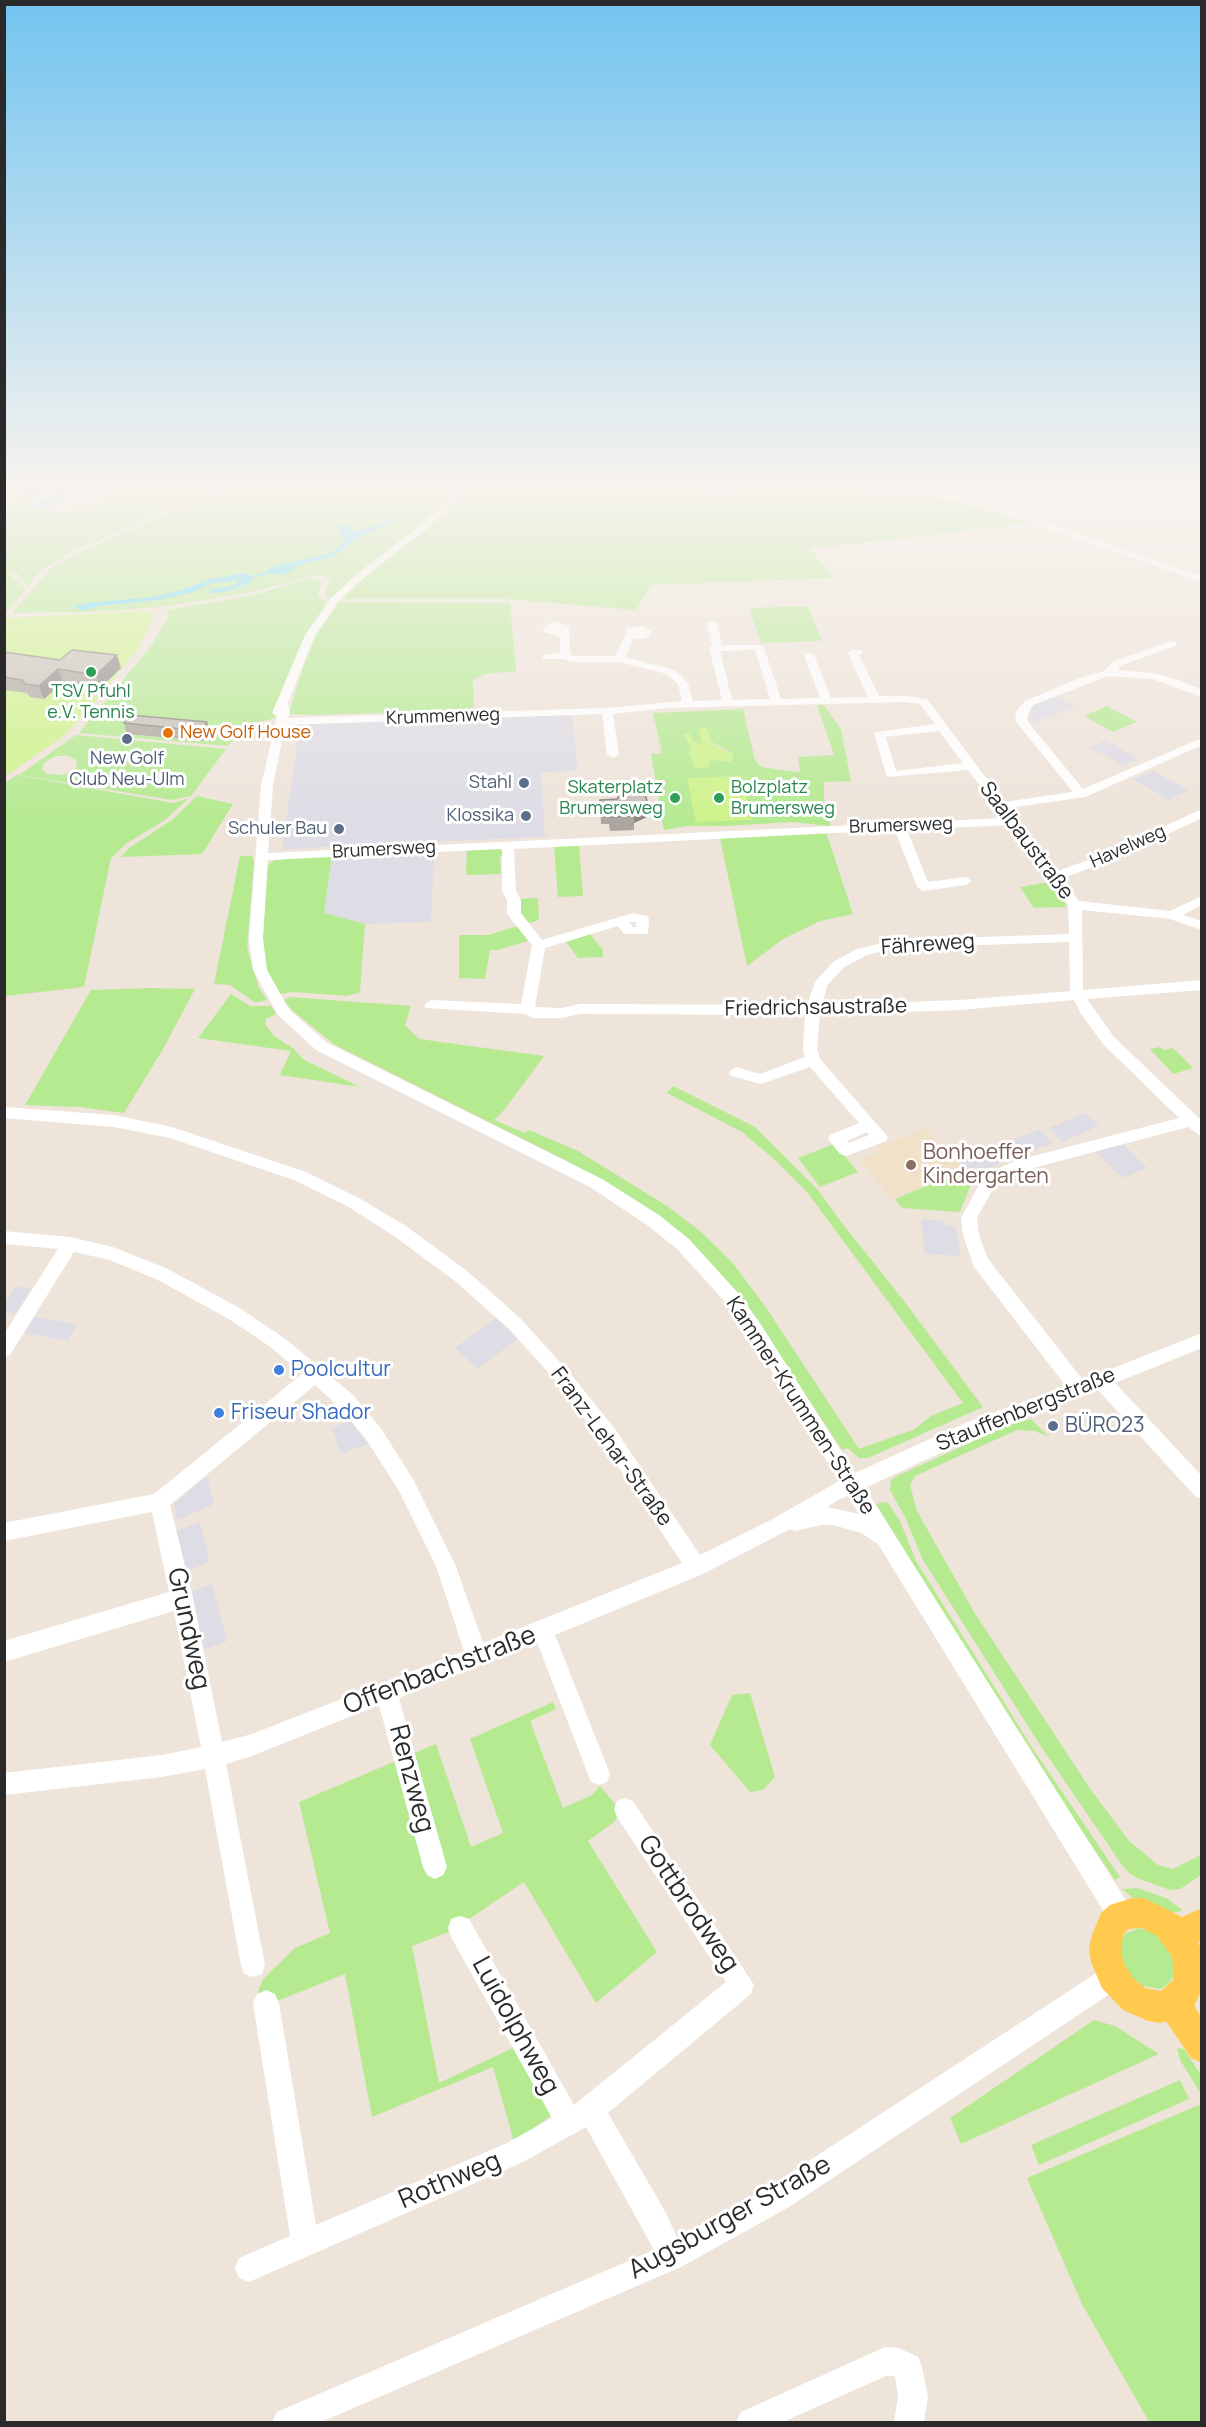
<!DOCTYPE html>
<html>
<head>
<meta charset="utf-8">
<style>
	body { margin:0 }
	#map { position:relative; width:1206px; height:2427px; overflow:hidden; background:#eee4da; font-family:Manrope,sans-serif }
	canvas { display:block }
	.frame { position:absolute; inset:0; border:6px solid #2a2a2a; pointer-events:none }
</style>
</head>
<body>
<div id="map">
<canvas width="1206" height="2427"></canvas>
<div class="frame"></div>
</div>
<script>
const context = document.querySelector('canvas').getContext('2d');
context.lineJoin = 'round';
function fillPath(path, color) { context.fillStyle = color; context.fill(path, 'evenodd'); }
const shape = rows => new Path2D(rows.map(r => 'M' + r).join(''));
function stroke(path, color, width, dash) { context.strokeStyle = color; context.lineWidth = width; context.lineCap = dash ? 'butt' : 'round'; context.setLineDash(dash || []); context.stroke(path); }
function label(font, color, halo, rows, align = 'center') {
  context.font = font + ' Manrope,sans-serif'; context.lineWidth = 6; context.setLineDash([]); context.textBaseline = 'middle'; context.strokeStyle = halo; context.fillStyle = color; for (const [text, x, y, turn = 0] of rows) {
    context.save(); context.translate(x, y); context.rotate((+turn || 0) * Math.PI / 180); context.textAlign = isNaN(turn) ? turn : align; if (halo) context.strokeText(text, 0, 0); context.fillText(text, 0, 0); context.restore();
  }
}
fillPath(shape([
	[661,483,752,483,745,490,713,493],
	[1055,696,1076,707,1033,723,1028,713,1032,705],
	[572,714,578,771,541,772,545,837,348,845,282,850,300,724],
	[1105,740,1139,759,1124,766,1090,747],
	[1154,771,1159,774,1188,790,1169,800,1132,779],
	[434,850,431,922,365,924,324,913,332,855],
	[1085,1113,1099,1126,1062,1142,1049,1128],
	[1040,1129,1053,1143,1014,1157,1002,1144],
	[1122,1143,1147,1168,1122,1178,1095,1151],
	[992,1147,1006,1161,972,1176,958,1161],
	[921,1219,945,1221,946,1225,956,1226,960,1256,925,1254],
	[16,1286,31,1289,15,1314,5,1312,5,1304],
	[35,1317,77,1324,68,1341,25,1333],
	[496,1318,518,1339,477,1369,455,1348],
	[350,1421,368,1444,341,1454,332,1428],
	[207,1476,214,1504,177,1520,174,1504],
	[200,1522,210,1562,186,1571,176,1531],
	[212,1584,227,1641,204,1650,190,1592]
]), '#dedce5');
fillPath(shape([
	[926,1128,964,1170,892,1199,859,1160,881,1152,877,1147]
]), '#f1e1c8');
fillPath(shape([
	[28,483,60,483,44,488,29,508,55,511,88,510,127,483,233,483,75,550,40,571,28,586,19,578,18,573,9,574,26,589,5,613,5,519],
	[242,483,467,483,430,517,332,598,328,598,324,594,330,580,328,578,314,575,252,592,162,607,93,612,12,613,52,567,77,553],
	[476,483,661,483,713,493,745,490,752,483,869,488,959,501,1035,523,810,549,834,578,651,585,636,610,506,599,341,599,364,578,447,511],
	[310,578,322,580,317,596,328,602,307,634,291,669,275,718,243,726,228,746,79,733,151,646,168,617,167,610,254,595],
	[209,732,203,741,127,734],
	[339,602,510,603,516,671,485,674,473,680,474,710,312,715,289,714,302,670,316,635],
	[808,606,822,641,761,643,749,608],
	[817,705,824,705,841,729,851,781,824,782,824,803,831,826,791,822,726,826,686,826,664,830,651,754,662,753,653,713,743,709,755,760,761,767,797,772,800,771,798,757,834,755],
	[693,741,702,745,712,742,734,754,709,760,689,752],
	[1107,706,1137,722,1113,732,1084,716],
	[76,735,226,749,191,796,172,800,19,775],
	[55,756,69,756,76,760,77,767,64,775,46,774,42,769,44,763],
	[165,770,178,773,180,776,178,780,166,786,152,784,150,780,152,776],
	[17,775,173,803,189,798,165,820,127,843,111,858,84,987,5,996,5,783],
	[197,796,233,804,202,854,121,857,129,848,172,820],
	[826,832,853,914,820,921,783,939,747,966,720,838],
	[579,845,583,896,558,897,554,846],
	[499,848,504,852,504,856,500,856,501,874,466,875,467,849],
	[332,855,324,913,365,924,360,992,348,996,292,992,277,995,268,977,262,954,265,867,275,860],
	[240,856,252,856,254,861,247,948,259,988,267,1000,260,1002,254,1002,230,985,214,984],
	[1050,882,1065,903,1066,907,1034,908,1020,887],
	[538,898,539,920,526,924,518,915,520,899],
	[517,926,528,941,498,950,490,950,485,979,459,978,459,935,489,935],
	[590,934,603,950,603,957,578,958,566,942],
	[150,988,195,989,163,1049,124,1113,79,1107,25,1105,91,990],
	[231,994,250,1006,271,1006,276,1014,266,1019,265,1024,274,1036,294,1049,304,1060,360,1087,280,1075,291,1051,198,1038],
	[290,997,411,1006,405,1025,419,1039,544,1056,505,1109,494,1120,525,1133,529,1130,578,1151,667,1206,700,1231,732,1262,765,1306,859,1449,915,1429,931,1416,963,1403,807,1192,776,1161,742,1132,667,1093,673,1086,755,1127,817,1189,842,1223,904,1301,983,1407,868,1458,859,1458,848,1448,842,1450,749,1310,656,1215,608,1183,567,1161,335,1045,294,1012,283,1000],
	[1160,1047,1164,1050,1173,1048,1193,1068,1173,1074,1150,1049],
	[834,1144,858,1172,820,1187,798,1158],
	[962,1171,972,1182,960,1212,902,1208,895,1199],
	[1031,1419,1049,1437,1035,1431,1017,1430,915,1476,910,1485,917,1511,974,1612,1089,1787,1129,1841,1158,1865,1173,1869,1201,1855,1201,1875,1180,1889,1170,1890,1137,1878,1129,1873,1122,1865,1040,1745,923,1560,906,1519,890,1490,891,1480,897,1476,1009,1425],
	[882,1502,888,1503,900,1521,916,1561,1033,1749,1120,1877,1115,1880,1028,1751,876,1504],
	[750,1693,775,1777,763,1790,750,1792,710,1745,732,1695],
	[553,1702,556,1709,530,1721,563,1808,592,1795,600,1786,621,1811,614,1822,588,1841,657,1952,596,2003,524,1882,451,1931,412,1946,439,2083,515,2047,552,2115,514,2142,493,2067,372,2117,345,1974,262,2007,258,1992,263,1979,295,1948,330,1933,299,1802,436,1744,471,1847,503,1833,470,1739],
	[1138,1888,1168,1899,1183,1911,1170,1913,1134,1899,1122,1889],
	[1139,1928,1157,1934,1170,1949,1175,1968,1173,1977,1168,1984,1161,1989,1142,1986,1133,1980,1120,1961,1121,1941,1125,1934],
	[1094,2020,1115,2026,1159,2054,961,2144,950,2118],
	[1177,2048,1184,2049,1201,2075,1201,2094,1180,2060],
	[1180,2080,1189,2099,1039,2165,1031,2145],
	[1199,2105,1202,2109,1201,2422,1149,2422,1082,2304,1027,2178]
]), '#b5ea91');
fillPath(shape([
	[145,611,155,615,138,649,105,690,64,736,5,776,4,622,7,618],
	[706,727,712,742,723,750,734,754,731,762,710,760,708,768,695,768,689,752,691,747,683,735,690,733,693,741,702,745,699,728],
	[741,776,752,820,696,822,687,778]
]), '#cef38b');
fillPath(shape([
	[56,489,74,490,52,508,34,506],
	[397,517,398,518,396,520,385,526,360,536,335,556,305,563,282,575,267,573,267,570,274,566,325,555,338,548,345,540,337,529,339,526,348,525,355,531,361,531],
	[246,573,253,577,250,583,225,592,208,593,211,589,233,586,239,580,212,583,193,592,158,600,98,606,83,611,74,607,88,603,152,597,179,591,210,579]
]), '#62dcfb');
stroke(shape([
	[4,533,36,489,49,483],
	[253,577,267,573]
]), '#62dcfb', 2);
fillPath(shape([
	[466,483,475,483,427,529,363,578,338,602,315,635,288,702,290,714,287,718,607,708,682,701,678,684,667,674,619,662,572,662,564,659,543,659,543,655,560,653,560,637,542,631,553,621,569,626,570,654,574,656,615,656,626,635,626,629,643,626,652,632,645,639,634,639,625,657,675,670,688,683,693,701,722,700,709,648,712,645,707,623,712,620,717,623,722,645,763,645,781,699,820,698,804,655,809,652,814,655,831,698,868,697,848,653,853,650,862,650,863,652,859,655,879,696,905,696,927,699,1004,802,1073,792,1017,723,1015,717,1017,710,1025,701,1080,678,1104,671,1114,661,1172,641,1176,642,1176,646,1122,665,1117,670,1154,673,1179,680,1202,690,1202,697,1153,679,1108,676,1033,705,1027,717,1028,722,1083,789,1202,738,1202,745,1085,797,1009,808,1057,871,1100,856,1202,809,1202,818,1108,862,1062,878,1079,901,1170,911,1202,896,1202,905,1183,915,1202,921,1202,930,1170,919,1082,910,1083,990,1202,980,1202,990,1087,999,1114,1037,1202,1121,1202,1137,1188,1127,1022,1171,1004,1179,994,1187,977,1218,979,1235,988,1259,1083,1380,1202,1333,1202,1348,1115,1383,1202,1476,1202,1499,1195,1496,1098,1390,979,1435,865,1488,1130,1907,1133,1916,1130,1925,1121,1928,1112,1925,878,1544,861,1533,833,1525,821,1525,795,1531,790,1529,703,1574,555,1635,610,1774,607,1782,599,1785,591,1782,537,1642,399,1698,447,1867,443,1875,435,1879,427,1875,423,1867,379,1705,252,1756,226,1764,265,1965,262,1974,253,1977,244,1974,241,1965,205,1769,162,1777,4,1795,4,1773,162,1755,201,1747,174,1611,4,1662,4,1641,169,1592,152,1512,4,1541,4,1523,154,1494,302,1374,272,1348,229,1319,156,1279,110,1260,74,1252,10,1355,4,1357,4,1334,58,1249,4,1244,4,1231,70,1237,113,1247,168,1269,241,1309,284,1338,352,1394,380,1427,413,1479,455,1564,483,1643,682,1563,601,1441,557,1382,508,1328,455,1281,394,1236,347,1206,294,1180,170,1138,114,1127,4,1118,4,1107,114,1115,172,1127,306,1172,359,1198,406,1226,467,1271,520,1318,569,1372,615,1429,700,1555,771,1520,839,1481,748,1333,727,1304,677,1249,647,1225,590,1187,316,1050,278,1015,253,970,249,938,261,786,277,716,272,713,305,635,331,598,357,574,421,525,466,483],
	[755,650,770,699,732,700,720,651,755,650],
	[905,702,920,704,935,724,876,732,874,734,887,777,968,770,1004,818,268,853,273,786,285,725,602,714,607,755,613,758,619,755,613,714,666,708,905,702],
	[939,731,963,763,896,771,886,737,939,731],
	[1009,825,1068,905,1069,934,895,940,857,949,833,962,815,982,807,1005,580,1004,562,1008,535,1007,545,948,618,926,624,934,648,934,649,919,647,916,633,913,542,940,521,913,521,900,516,891,514,849,895,830,917,887,923,891,966,885,972,881,966,877,928,882,907,830,1009,825],
	[502,849,502,891,507,900,507,914,532,945,521,1004,431,1000,424,1005,426,1008,524,1014,534,1018,562,1018,580,1014,805,1015,803,1049,805,1057,760,1074,736,1067,729,1072,731,1076,761,1084,810,1067,859,1123,830,1135,828,1139,840,1154,846,1156,886,1141,888,1137,820,1059,817,1049,820,1015,960,1010,1074,1000,1081,1014,1104,1045,1179,1118,1018,1160,992,1171,982,1179,961,1218,963,1235,974,1267,1066,1386,965,1423,855,1473,760,1323,739,1294,689,1239,659,1215,602,1179,326,1042,289,1009,267,970,263,938,268,860,502,849],
	[629,922,636,922,636,927,633,927,629,922],
	[1069,942,1070,991,960,1000,822,1005,827,986,843,968,867,955,895,948,1069,942],
	[867,1132,869,1135,849,1143,847,1141,867,1132],
	[315,1385,338,1406,366,1439,399,1491,436,1566,464,1651,252,1734,222,1742,193,1598,170,1505,315,1385],
	[848,1496,859,1514,827,1507,838,1500,848,1496],
	[777,483,899,486,960,497,1018,513,1202,576,1202,582,1012,517,959,502,899,492,781,486,777,483],
	[625,1798,633,1801,754,1985,751,1994,608,2113,666,2213,677,2238,769,2187,1104,1968,1113,1965,1122,1968,1125,1977,1122,1986,789,2207,681,2267,321,2422,272,2422,277,2412,654,2250,586,2127,523,2162,249,2282,239,2278,235,2268,239,2258,290,2236,253,2003,257,1994,266,1990,275,1994,279,2003,316,2225,505,2144,552,2118,451,1937,448,1928,451,1919,460,1916,469,1919,574,2105,726,1982,617,1817,614,1809,617,1801,625,1798],
	[885,2347,899,2348,918,2357,922,2367,928,2397,924,2422,894,2422,898,2397,895,2376,886,2376,783,2422,736,2422,741,2412,885,2347]
]), '#fff');
fillPath(shape([
	[1132,1898,1144,1898,1182,1917,1202,1908,1202,1940,1198,1942,1202,1951,1202,1990,1194,2006,1202,2018,1202,2063,1191,2058,1166,2021,1161,2023,1148,2021,1123,2010,1102,1988,1091,1962,1089,1948,1092,1935,1101,1913,1110,1905,1132,1898],
	[1142,1928,1157,1936,1171,1955,1174,1967,1173,1980,1161,1991,1145,1988,1133,1978,1123,1962,1121,1948,1123,1935,1129,1929,1142,1928]
]), '#ffca4e');
fillPath(shape([
	[4,652,60,660,121,668,100,688,63,682,44,699,30,697,27,693,4,690],
	[207,722,210,732,203,741,127,734,124,723],
	[600,800,647,817,634,823,634,830,610,831,609,824,601,824]
]), '#ada6a0');
fillPath(shape([
	[117,655,121,668,100,688,96,675],
	[58,669,63,682,44,699,39,686],
	[207,722,210,732,203,741,201,731],
	[648,803,647,817,634,823,634,809]
]), '#8d8782');
const building = shape([
	[72,650,117,655,96,675,58,669,39,686,25,684,22,680,4,677,4,652,60,660,72,650],
	[130,715,207,722,201,731,124,723,130,715],
	[622,791,645,795,648,803,634,809,634,816,610,817,610,810,601,810,600,800,617,799,622,791]
]);
fillPath(building, '#c9c1ba');
stroke(building, '#8d8782', 1.5);
const sky = context.createLinearGradient(0, 0, 0, 823);
sky.addColorStop(0, '#72c4f0');
sky.addColorStop(0.59, '#f7f3ee');
sky.addColorStop(1, '#f7f3ee00');
context.fillStyle = sky;
context.fillRect(0, 0, 1206, 823);
for (const [x, y, r, color] of [
	[91,672,6,"#2e9e5b"],
	[168,733,6,"#e8710a"],
	[127,739,6,"#5c6f8a"],
	[524,783,6,"#5c6f8a"],
	[675,798,6,"#2e9e5b"],
	[719,798,6,"#2e9e5b"],
	[526,816,6,"#5c6f8a"],
	[339,829,6,"#5c6f8a"],
	[911,1165,6,"#8d6e63"],
	[279,1370,6,"#3f7fe0"],
	[219,1413,6,"#3f7fe0"],
	[1053,1426,6,"#5c6f8a"]
]) { const dot = new Path2D(); dot.arc(x, y, r, 0, 2 * Math.PI); context.fillStyle = color; context.fill(dot); stroke(dot, '#fff', 2); }
label('18px', '#27864d', '#fff', [
	["TSV Pfuhl",91,692],
	["e.V. Tennis",91,713],
	["Skaterplatz",663,788,"right"],
	["Brumersweg",663,809,"right"],
	["Bolzplatz",731,788,"left"],
	["Brumersweg",731,809,"left"]
]);
label('18px', '#2a2a2a', '#fff', [
	["Krummenweg",443,717,-2],
	["Brumersweg",901,826,-2],
	["Havelweg",1128,847,-24],
	["Brumersweg",384,850,-3]
]);
label('18px', '#c56008', '#fff', [
	["New Golf House",180,733]
], 'left');
label('18px', '#4e5e75', '#fff', [
	["New Golf",127,759,"center"],
	["Club Neu-Ulm",127,780,"center"],
	["Stahl",512,783],
	["Klossika",514,816],
	["Schuler Bau",327,829]
], 'right');
label('21px', '#2a2a2a', '#fff', [
	["Saalbaustraße",1026,841,53],
	["Fähreweg",928,945,-4],
	["Friedrichsaustraße",816,1008,-1],
	["Kammer-Krummen-Straße",800,1406,57],
	["Stauffenbergstraße",1026,1410,-22],
	["Franz-Lehar-Straße",611,1447,54]
]);
label('21px', '#785e54', '#fff', [
	["Bonhoeffer",923,1153],
	["Kindergarten",923,1177]
], 'left');
label('21px', '#366cbe', '#fff', [
	["Poolcultur",291,1370],
	["Friseur Shador",231,1413]
], 'left');
label('21px', '#4e5e75', '#fff', [
	["BÜRO23",1065,1426]
], 'left');
label('26px', '#2a2a2a', '#fff', [
	["Grundweg",188,1629,78],
	["Offenbachstraße",440,1671,-21],
	["Renzweg",411,1779,75],
	["Gottbrodweg",688,1904,56],
	["Luidolphweg",515,2026,61],
	["Rothweg",450,2181,-23],
	["Augsburger Straße",730,2218,-29]
]);
</script>
</body>
</html>
